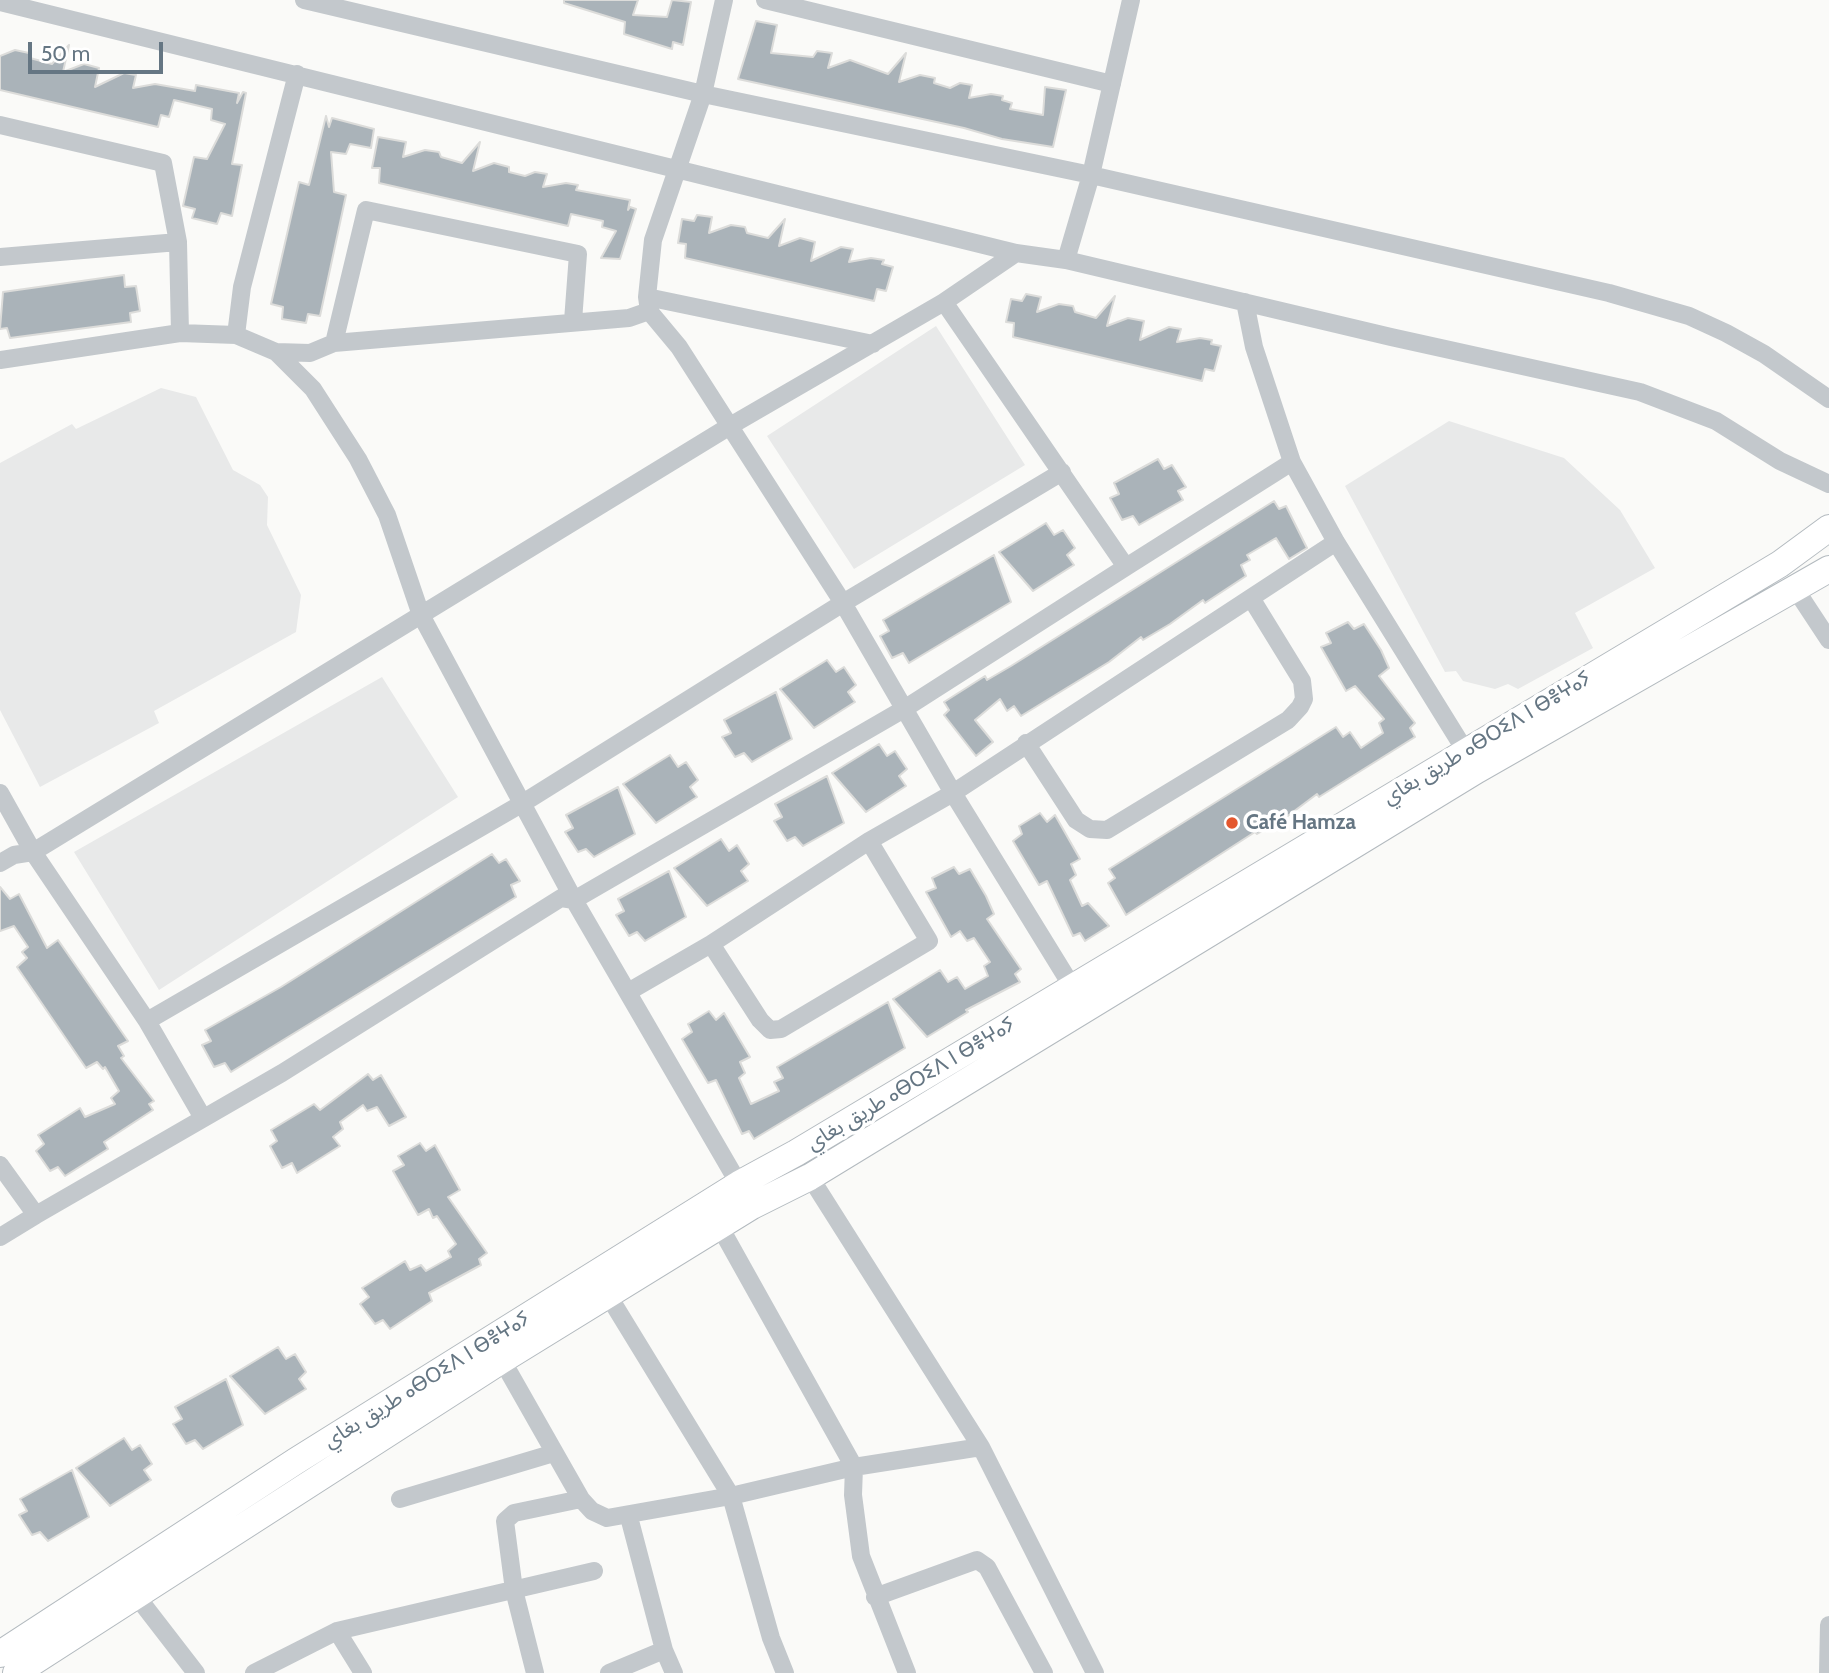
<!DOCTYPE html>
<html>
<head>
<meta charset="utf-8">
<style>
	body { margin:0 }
	#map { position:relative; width:1829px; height:1673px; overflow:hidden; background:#fafaf8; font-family:Cabin,sans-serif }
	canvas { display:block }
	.scale { position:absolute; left:28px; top:42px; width:135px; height:32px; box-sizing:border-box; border:4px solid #657683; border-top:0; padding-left:9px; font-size:21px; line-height:24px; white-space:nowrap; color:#657683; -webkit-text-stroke:5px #fff; paint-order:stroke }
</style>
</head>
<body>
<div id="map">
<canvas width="1829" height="1673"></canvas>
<div class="scale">50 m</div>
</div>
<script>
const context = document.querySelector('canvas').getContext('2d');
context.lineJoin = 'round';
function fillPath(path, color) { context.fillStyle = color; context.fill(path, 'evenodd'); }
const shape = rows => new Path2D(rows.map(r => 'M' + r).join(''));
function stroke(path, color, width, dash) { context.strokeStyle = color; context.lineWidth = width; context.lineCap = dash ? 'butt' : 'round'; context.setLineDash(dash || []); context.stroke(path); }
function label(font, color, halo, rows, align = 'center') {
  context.font = font + ' Cabin,"Noto Sans Arabic","Noto Sans Tifinagh",sans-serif'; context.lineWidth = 7; context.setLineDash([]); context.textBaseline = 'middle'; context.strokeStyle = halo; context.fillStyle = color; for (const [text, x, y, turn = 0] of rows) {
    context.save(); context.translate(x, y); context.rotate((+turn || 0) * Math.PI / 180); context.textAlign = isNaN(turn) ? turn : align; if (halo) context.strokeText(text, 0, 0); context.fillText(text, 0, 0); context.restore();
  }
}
fillPath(shape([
	[936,326,1025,465,854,569,767,436],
	[161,388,196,397,233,470,260,485,268,497,267,525,301,595,296,632,154,711,159,723,40,787,0,710,0,463,72,424,76,429],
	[1449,421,1564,458,1620,510,1655,568,1575,613,1593,648,1518,689,1508,684,1495,689,1463,681,1456,671,1445,672,1345,486],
	[382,677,458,797,159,990,74,852]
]), '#e8e9e9');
const building = shape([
	[564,0,638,0,633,15,667,17,672,0,691,2,683,45,673,42,672,49,624,34,625,22,564,3,564,0],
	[756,21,777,25,771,53,813,57,817,51,832,53,828,68,850,60,888,74,906,53,899,82,920,75,935,78,934,83,950,88,960,83,972,85,969,98,991,94,1003,96,1002,100,1012,103,1010,109,1043,115,1045,87,1066,90,1053,147,1002,139,964,128,738,79,756,21],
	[69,45,63,72,84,64,99,68,95,87,124,73,136,75,133,88,155,84,195,91,196,85,239,93,237,103,243,92,246,93,232,164,242,165,232,216,221,213,217,224,192,218,195,209,183,206,194,157,207,159,225,124,211,120,212,109,174,100,169,117,161,115,158,127,0,90,0,56,15,50,29,53,30,58,52,64,69,45],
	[326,116,329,127,332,118,374,129,371,148,350,144,346,154,331,152,334,192,346,195,320,316,308,314,306,323,282,319,283,307,271,304,299,182,309,185,326,116],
	[378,137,406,142,403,157,425,150,439,152,441,157,462,163,480,142,473,171,494,163,509,167,509,172,525,176,535,172,547,174,543,187,566,183,578,185,576,190,630,200,628,210,630,207,636,209,620,259,601,258,616,231,602,227,603,221,571,214,568,226,379,183,380,168,372,168,378,137],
	[697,215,712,217,709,233,731,225,745,227,747,233,768,238,785,219,779,246,800,238,815,242,811,261,841,247,853,249,849,262,871,258,884,260,882,264,893,267,886,291,877,289,874,301,685,258,686,244,678,243,682,219,694,221,697,215],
	[124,275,125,287,136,286,140,311,130,313,131,322,10,338,7,328,0,329,3,292,124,275],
	[1026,294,1041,297,1037,312,1059,304,1073,306,1075,312,1096,318,1115,296,1107,326,1128,318,1144,321,1140,340,1169,327,1181,329,1177,342,1200,338,1212,340,1211,344,1221,346,1214,371,1205,369,1202,381,1013,337,1014,323,1006,322,1011,299,1022,301,1026,294],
	[1158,459,1164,469,1172,465,1186,487,1178,491,1183,500,1139,525,1133,516,1122,520,1110,498,1119,494,1114,483,1158,459],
	[1274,501,1279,509,1286,506,1307,548,1289,559,1276,538,1247,555,1250,560,1241,565,1246,576,1205,603,1203,600,1170,624,1143,640,1141,637,1109,662,1021,716,1014,706,1007,711,1000,699,975,720,993,742,976,756,944,715,949,710,944,702,985,676,987,680,1011,666,1274,501],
	[1046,523,1054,535,1063,530,1075,548,1067,555,1074,565,1033,591,999,552,1046,523],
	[994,555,1011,602,909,663,903,653,892,658,880,636,889,631,883,620,994,555],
	[1348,622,1354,629,1364,624,1381,650,1389,668,1379,676,1415,723,1410,728,1415,737,1319,797,1317,794,1285,818,1257,834,1255,832,1126,915,1108,883,1115,878,1109,869,1336,727,1343,737,1350,732,1361,748,1383,733,1379,723,1384,719,1355,686,1346,691,1321,647,1331,643,1326,633,1348,622],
	[827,660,836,672,844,667,856,685,848,692,855,702,814,728,780,689,827,660],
	[776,692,792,739,752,762,744,753,735,757,722,737,731,733,724,720,776,692],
	[879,744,887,756,895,751,907,769,899,776,906,786,866,812,832,773,879,744],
	[670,755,678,767,686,762,698,780,690,787,697,797,656,823,623,784,670,755],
	[827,776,844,823,803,846,795,837,787,841,774,821,782,817,775,804,827,776],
	[618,787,635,834,594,857,586,849,578,852,565,832,573,828,566,815,618,787],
	[1040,813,1047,822,1055,815,1080,859,1071,864,1076,875,1070,880,1082,906,1088,903,1109,926,1085,941,1080,933,1073,936,1047,881,1039,885,1013,841,1022,834,1019,826,1040,813],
	[721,839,729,851,737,845,749,864,741,871,748,881,707,906,674,868,721,839],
	[492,854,499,863,506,859,520,881,511,885,516,897,231,1072,225,1063,214,1067,202,1045,211,1041,205,1030,281,987,492,854],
	[954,867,959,874,970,869,986,896,994,914,987,919,1021,969,1015,974,1020,982,966,1010,968,1012,927,1037,893,999,940,970,948,982,957,977,965,989,988,976,984,966,990,962,974,938,967,941,960,931,951,937,926,892,936,888,932,878,954,867],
	[669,871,686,917,645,941,637,932,629,936,616,915,624,911,618,899,669,871],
	[0,887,10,899,19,894,47,948,58,940,128,1041,118,1046,124,1056,121,1058,154,1101,149,1104,153,1110,104,1142,108,1149,65,1176,58,1167,50,1171,36,1151,44,1144,38,1135,80,1108,85,1117,115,1104,111,1098,119,1091,105,1067,103,1069,97,1062,86,1068,17,967,27,958,22,952,28,947,14,926,0,931,0,887],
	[888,1002,905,1048,754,1139,749,1131,742,1134,716,1080,708,1083,682,1039,692,1032,688,1024,709,1011,716,1020,724,1013,750,1057,740,1062,745,1073,739,1078,751,1104,779,1091,774,1082,783,1078,777,1067,888,1002],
	[368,1074,373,1080,381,1075,406,1117,389,1126,377,1107,367,1111,363,1105,340,1122,343,1129,333,1137,340,1146,297,1173,292,1163,282,1168,270,1146,277,1141,271,1130,314,1104,320,1110,368,1074],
	[420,1143,426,1151,435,1145,460,1190,448,1197,487,1253,479,1259,481,1265,429,1293,432,1301,390,1329,383,1320,375,1324,360,1304,369,1297,362,1288,405,1261,410,1270,421,1265,426,1271,451,1257,448,1251,456,1244,437,1216,433,1218,429,1209,418,1215,393,1171,404,1165,398,1156,420,1143],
	[278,1347,286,1359,295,1354,306,1372,299,1379,306,1389,265,1414,230,1376,278,1347],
	[226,1379,243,1425,203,1449,195,1440,186,1444,173,1424,182,1419,175,1407,226,1379],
	[124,1438,132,1450,140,1445,152,1464,144,1470,151,1480,110,1506,76,1468,124,1438],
	[72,1470,89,1517,48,1541,40,1532,32,1535,19,1515,27,1511,20,1499,72,1470]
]);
fillPath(building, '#aab3b9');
stroke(building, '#dcdcda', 2);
const secondary = shape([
	[0,1654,296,1461,739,1184,796,1153,1780,564,1829,528],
	[16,1673,502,1360,752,1206,810,1177,1477,770,1829,569]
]);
stroke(secondary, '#b3babf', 28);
stroke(shape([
	[304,0,703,94,1091,175,1609,293,1689,316,1726,333,1764,354,1829,399],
	[724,0,703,94,653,240,647,297,649,311,679,347,843,603,953,793,1073,988],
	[765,0,1112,84],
	[0,2,1016,253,1066,260,1391,337,1640,392,1716,421,1780,461,1829,484],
	[0,125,163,163,178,242,180,333],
	[0,257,178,242],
	[1066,260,1091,175,1131,0],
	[647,297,873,344],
	[944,302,1126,567,1292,462],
	[1245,302,1254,347,1292,462,1336,542,1471,760],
	[236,335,242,287,297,74],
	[334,343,366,210,578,254,573,321],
	[276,352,313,389,358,459,387,515,421,615,574,900,743,1191],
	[0,360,180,333,236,335,276,352,310,353,334,343,629,318,649,311],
	[1794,587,1829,640],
	[1026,743,1076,820,1090,829,1107,830,1288,720,1300,707,1304,699,1302,681,1251,598],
	[0,793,33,852,147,1021,203,1118],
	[0,863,14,855,33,852,730,426,944,302,1016,253],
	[711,944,760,1020,770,1030,781,1029,929,941,869,841],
	[628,992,711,944,869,841,953,793,1336,542],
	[147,1021,523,803,843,603,1062,472],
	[0,1165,36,1215,282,1073,561,898,574,900,904,709,1126,567],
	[720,1227,854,1467,853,1495,861,1556,907,1673],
	[0,1237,36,1215],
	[608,1295,731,1496,771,1638,785,1673],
	[502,1360,581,1499,592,1511,607,1518,731,1496,854,1467,981,1447,810,1177],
	[981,1447,1095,1673],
	[400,1499,554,1453],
	[629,1517,664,1650,674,1673],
	[135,1594,196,1673],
	[875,1597,977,1560,987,1567,1044,1673],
	[337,1631,363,1673],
	[254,1673,337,1631,594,1571],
	[535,1673,514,1590,505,1521,514,1513,581,1499],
	[609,1673,664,1650],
	[1828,1673,1829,1625]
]), '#c3c8cc', 18);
stroke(secondary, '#fff', 26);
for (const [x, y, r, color] of [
	[1232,823,7,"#e4572e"]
]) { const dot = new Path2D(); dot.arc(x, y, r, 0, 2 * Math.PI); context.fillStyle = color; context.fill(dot); stroke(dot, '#fff', 2.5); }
label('21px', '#657683', '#fff', [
	["طريق بغاي ⴰⴱⵔⵉⴷ ⵏ ⴱⴻⵖⴰⵢ",1487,738,-31],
	["طريق بغاي ⴰⴱⵔⵉⴷ ⵏ ⴱⴻⵖⴰⵢ",911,1084,-31],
	["طريق بغاي ⴰⴱⵔⵉⴷ ⵏ ⴱⴻⵖⴰⵢ",427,1380,-32]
]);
label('bold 21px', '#657683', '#fff', [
	["Café Hamza",1246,823]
], 'left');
</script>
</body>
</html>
